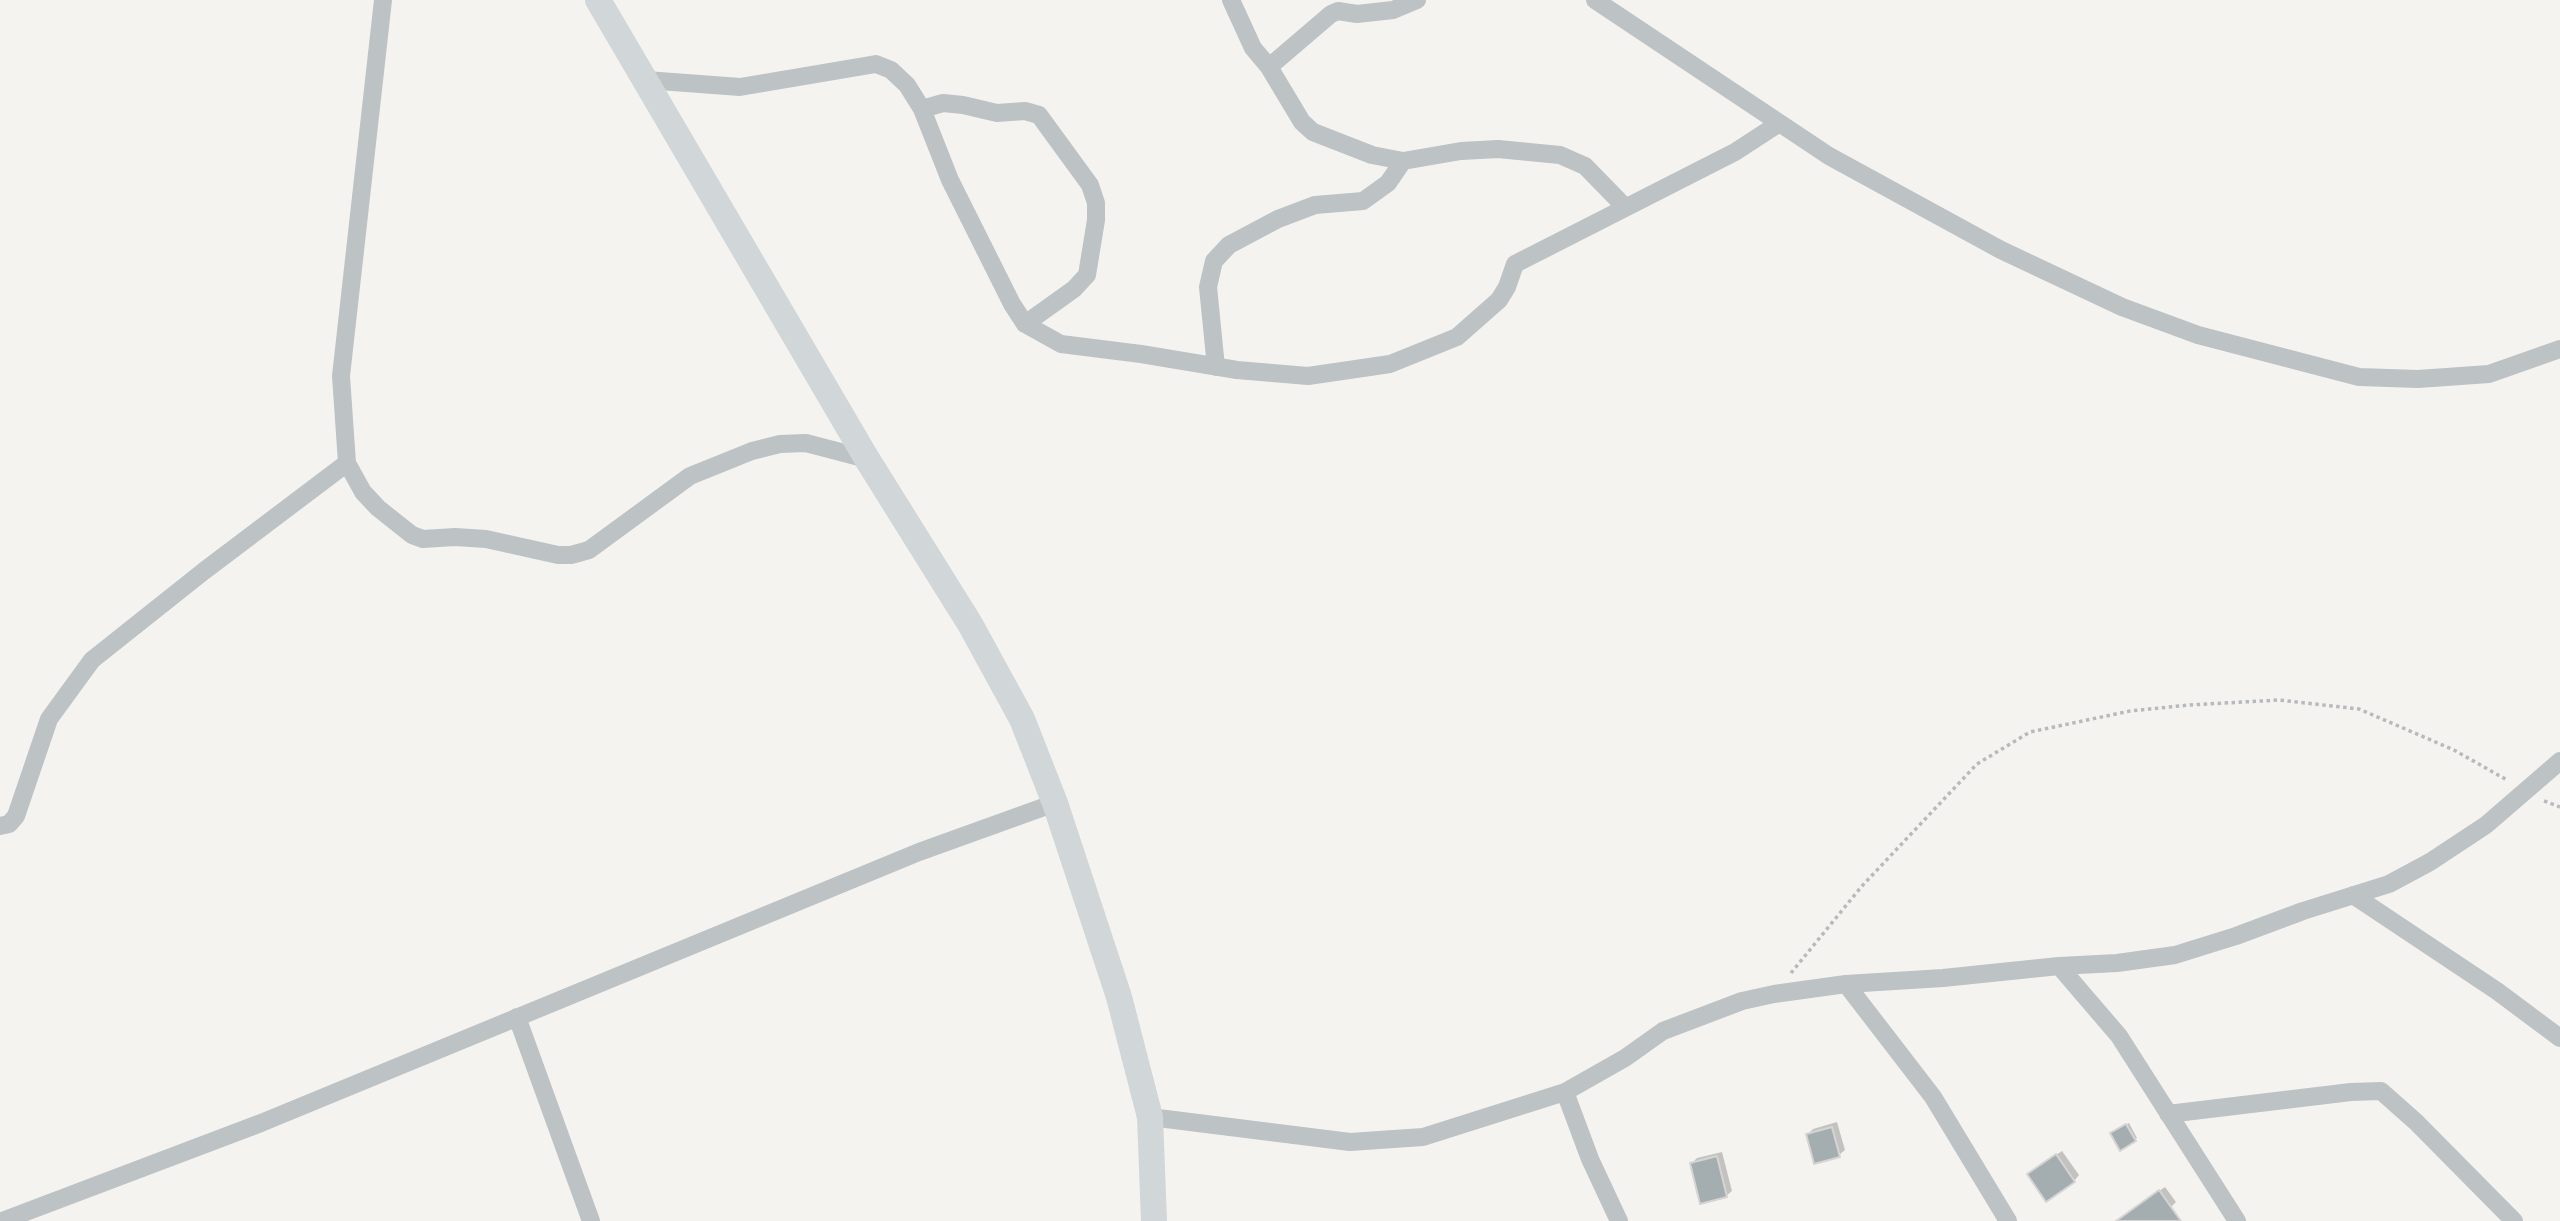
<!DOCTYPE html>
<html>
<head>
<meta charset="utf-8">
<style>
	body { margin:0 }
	canvas { display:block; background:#f4f3f0 }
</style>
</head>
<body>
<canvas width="2560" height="1221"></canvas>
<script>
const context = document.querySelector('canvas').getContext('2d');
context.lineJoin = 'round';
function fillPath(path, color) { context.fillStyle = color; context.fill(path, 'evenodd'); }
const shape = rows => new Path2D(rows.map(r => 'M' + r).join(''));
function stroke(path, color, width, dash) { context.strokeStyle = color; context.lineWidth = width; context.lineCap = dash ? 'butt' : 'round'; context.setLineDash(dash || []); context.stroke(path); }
fillPath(shape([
	[1837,1122,1845,1150,1839,1155,1808,1134,1813,1129],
	[2129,1123,2137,1138,2121,1148,2114,1132],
	[2062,1151,2079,1175,2074,1181,2035,1169],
	[1722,1152,1732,1191,1726,1196,1692,1163,1697,1158],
	[2165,1187,2176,1202,2171,1207,2152,1221,2116,1221]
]), '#0003');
const building = shape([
	[2126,1124,2136,1141,2120,1151,2110,1133,2126,1124],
	[1832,1127,1840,1157,1814,1164,1806,1134,1832,1127],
	[2056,1154,2075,1182,2046,1202,2027,1174,2056,1154],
	[1717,1156,1727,1197,1700,1204,1690,1163,1717,1156],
	[2159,1190,2181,1221,2116,1221,2159,1190]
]);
fillPath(building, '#a4aeb1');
stroke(building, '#d5d4d3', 2);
stroke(shape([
	[2544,801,2560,807],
	[1791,973,1862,886,1977,764,2030,732,2130,711,2189,705,2279,700,2359,709,2454,750,2507,780]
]), '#b7babc', 3.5, [3.5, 3.5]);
stroke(shape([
	[383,0,341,376,347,463,363,492,378,508,412,535,423,539,455,537,486,539,558,555,571,555,589,550,690,476,752,451,780,444,806,443,867,459],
	[1231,0,1253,48,1269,67,1302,122,1313,132,1372,155,1403,161,1461,151,1498,149,1560,155,1585,166,1625,207],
	[1595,0,1829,156,2001,250,2122,307,2198,335,2359,377,2418,379,2489,374,2560,349],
	[1269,67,1331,14,1338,11,1357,14,1393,10,1417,0],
	[646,80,740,87,876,64,891,70,907,85,922,109,950,180,1012,304,1025,324,1061,344,1141,354,1237,370,1308,376,1390,364,1457,337,1499,300,1507,287,1515,264,1735,152,1778,124],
	[922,109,943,103,963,105,997,113,1025,111,1039,115,1090,185,1096,203,1096,220,1087,275,1074,289,1025,324],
	[1216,367,1208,287,1214,261,1229,245,1278,219,1315,205,1363,201,1388,183,1403,161],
	[0,826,9,824,16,816,49,719,92,660,204,571,347,463],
	[2353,895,2497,991,2560,1038],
	[2059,966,2119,1036,2237,1221],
	[1846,984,1943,978,2059,966,2117,963,2175,955,2236,936,2303,911,2389,884,2430,862,2486,825,2560,761],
	[517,1017,591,1221],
	[1565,1092,1590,1159,1619,1221],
	[2168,1114,2351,1092,2381,1091,2416,1122,2514,1221],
	[1150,1117,1350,1142,1423,1137,1565,1092,1625,1058,1663,1031,1742,1001,1774,994,1846,984,1933,1097,2008,1221],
	[2,1221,261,1123,919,852,1055,803]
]), '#bdc2c4', 18);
stroke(shape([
	[598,0,867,459,970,624,1022,719,1055,803,1119,997,1150,1117,1154,1221]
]), '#d1d6d9', 26);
</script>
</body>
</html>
